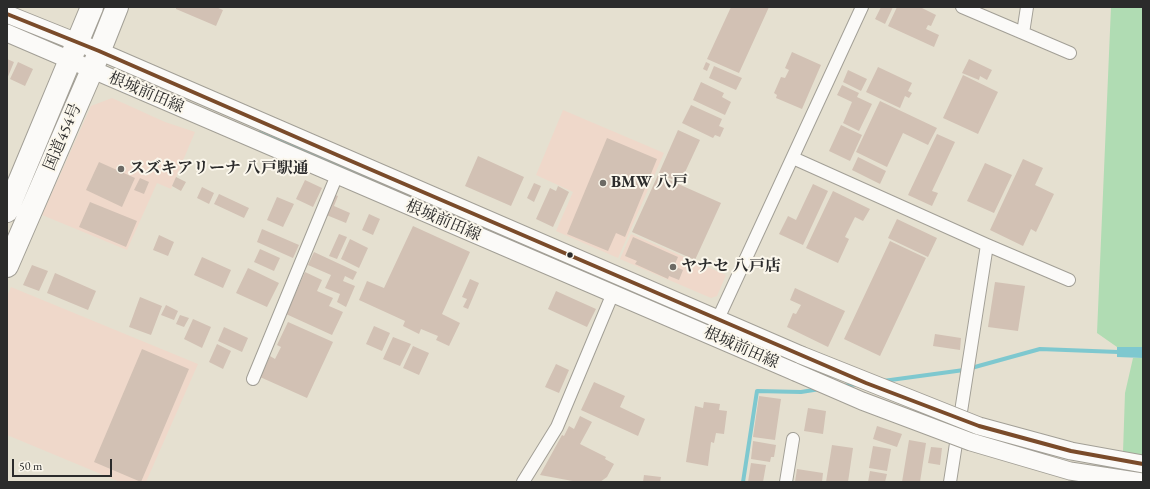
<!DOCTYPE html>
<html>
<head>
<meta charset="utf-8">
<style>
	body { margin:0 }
	#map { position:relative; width:1150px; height:489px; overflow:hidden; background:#e5e0d0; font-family:"EB Garamond",serif }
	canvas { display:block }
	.frame { position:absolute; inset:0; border:8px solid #2b2b2b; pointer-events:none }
	.scale { position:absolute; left:12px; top:459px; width:100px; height:18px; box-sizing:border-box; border:2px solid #2b2b2b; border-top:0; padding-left:5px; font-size:12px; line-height:14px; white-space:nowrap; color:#2b2b2b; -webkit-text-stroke:3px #fbf7ec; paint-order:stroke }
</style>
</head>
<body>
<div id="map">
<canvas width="1150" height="489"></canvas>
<div class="frame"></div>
<div class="scale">50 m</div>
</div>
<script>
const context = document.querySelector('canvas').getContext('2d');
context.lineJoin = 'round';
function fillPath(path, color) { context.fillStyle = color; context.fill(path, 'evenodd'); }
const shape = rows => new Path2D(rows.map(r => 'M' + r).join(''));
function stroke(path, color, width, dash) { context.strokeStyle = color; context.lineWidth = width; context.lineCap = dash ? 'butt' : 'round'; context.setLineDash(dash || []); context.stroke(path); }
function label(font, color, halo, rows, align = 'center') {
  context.font = font + ' "EB Garamond","Noto Serif JP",serif'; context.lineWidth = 4; context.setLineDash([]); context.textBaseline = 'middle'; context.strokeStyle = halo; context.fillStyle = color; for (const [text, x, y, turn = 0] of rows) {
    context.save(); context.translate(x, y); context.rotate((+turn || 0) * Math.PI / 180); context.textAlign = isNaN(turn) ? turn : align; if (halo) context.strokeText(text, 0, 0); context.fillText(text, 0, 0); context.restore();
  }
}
fillPath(shape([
	[112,98,165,122,195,132,171,189,157,183,127,250,42,215,91,106],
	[563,110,664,153,618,258,556,231,573,192,536,175],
	[631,234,726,275,717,296,711,298,620,259],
	[11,287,198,364,146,482,120,482,7,435,7,296]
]), '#efd8ca');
fillPath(shape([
	[1111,7,1143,7,1143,347,1117,347,1097,333],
	[1133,358,1143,358,1143,482,1122,482,1125,393]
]), '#b0dcb3');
fillPath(shape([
	[1117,347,1143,347,1143,358,1117,357]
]), '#7ec8cf');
stroke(shape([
	[260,133,551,256],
	[883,381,964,370,1040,349,1118,352],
	[843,386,858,384],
	[743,482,757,391,801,392,820,389]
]), '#7ec8cf', 4);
fillPath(shape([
	[176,7,216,7,223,10,216,26,176,9],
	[731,7,769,7,739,73,707,59],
	[881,7,893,7,885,24,875,19],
	[897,7,920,7,936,15,931,26,928,25,926,29,939,35,934,47,888,26],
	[792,52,821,65,802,109,776,98,777,95,774,93,781,77,785,78,789,70,785,68],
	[7,59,14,62,7,79],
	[969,59,992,70,987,80,980,76,979,80,962,73],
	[18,62,33,69,25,86,10,79],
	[706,62,710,64,707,71,703,69],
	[714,66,742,78,736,90,709,78],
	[878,67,912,83,908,91,912,93,909,98,905,96,900,108,866,92],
	[848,70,867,79,861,91,843,82],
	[963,75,998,92,978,134,943,118],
	[701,82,724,93,722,97,731,102,725,115,693,100],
	[842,85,859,93,857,97,872,104,859,131,843,123,852,102,837,95],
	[880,101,937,128,928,145,903,133,887,167,856,152],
	[691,105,722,119,719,126,724,128,720,137,715,135,713,138,682,123],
	[841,125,862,135,850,161,829,151],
	[678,130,700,140,680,183,659,173],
	[937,134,955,142,932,191,938,193,932,206,908,195],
	[607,138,657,159,625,237,616,233,608,251,567,234],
	[478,156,524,177,511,206,465,186],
	[858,157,886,171,880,184,852,170],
	[1023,159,1043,168,1035,185,1054,194,1036,232,1031,229,1023,246,990,230],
	[99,162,135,178,122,207,86,190],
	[985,163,1012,175,994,213,967,201],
	[658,175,721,203,695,260,632,232],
	[176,177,186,182,181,191,172,186],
	[140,178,149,182,144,194,134,190],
	[305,180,322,188,313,207,296,199],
	[534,183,541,186,534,202,527,198],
	[813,184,828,191,803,245,779,234,788,216,796,220],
	[558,186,569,192,553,227,536,219,550,188,556,191],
	[202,187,214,193,209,204,197,198],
	[833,191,870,209,863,221,855,217,845,237,849,239,838,263,806,248],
	[219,194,249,208,244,218,214,204],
	[333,194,338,196,334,206,350,213,346,223,324,214],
	[277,197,294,204,283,227,267,220],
	[90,202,137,221,126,247,79,227],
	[369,214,380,219,373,235,362,230],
	[897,219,937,238,928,257,888,238],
	[413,226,470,252,442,314,460,323,449,346,436,340,438,336,421,329,419,334,403,326,405,321,359,300,367,281,384,288],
	[262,229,299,245,293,258,257,242],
	[339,234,347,237,337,259,329,256],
	[159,235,174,242,168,256,153,250],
	[633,237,678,257,674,266,683,270,679,280,669,276,668,279,635,264,637,261,625,256],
	[350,239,368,248,359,268,341,259],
	[890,241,926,258,880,356,844,339],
	[260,249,280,258,274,271,254,262],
	[314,252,357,272,353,280,345,276,343,281,355,286,346,307,337,302,340,294,325,288,331,275,308,265],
	[202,257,231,270,223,288,194,275],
	[32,265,48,271,39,291,23,285],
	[248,268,279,283,267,307,236,293],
	[305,272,322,280,317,291,333,298,329,306,343,312,332,335,286,314],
	[55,273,96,291,88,310,47,293],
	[470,279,479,283,468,309,463,307,467,299,462,297],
	[995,282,1025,286,1018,331,988,327],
	[795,288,845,311,828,347,787,327,793,313,796,314,801,305,790,300],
	[556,291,596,309,587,327,548,309],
	[140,297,162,306,151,335,129,327],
	[166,305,178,311,174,320,161,315],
	[180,315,189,318,184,327,176,324],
	[193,319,211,327,202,348,184,339],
	[288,322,333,342,307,398,260,377,270,356,275,359,281,347,277,345],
	[374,326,390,333,382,351,366,344],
	[224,327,248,338,242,352,218,341],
	[935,334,961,338,960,350,933,346],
	[393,337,411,344,400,366,383,359],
	[217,344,231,351,223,369,209,362],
	[413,346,429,353,419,375,403,368],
	[142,349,189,369,141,482,94,462],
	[556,364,569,370,559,393,545,387],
	[594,382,625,396,620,407,645,419,638,436,581,410],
	[759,396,781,399,775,440,753,437],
	[704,402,720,404,719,410,727,411,724,434,716,433,714,443,711,442,708,466,686,462,695,406,703,408],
	[808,408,826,411,823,434,804,431],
	[580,416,592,422,580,444,606,457,605,459,614,464,607,477,600,482,578,482,540,475,562,435,564,436,569,426,574,429],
	[877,426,902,434,897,447,873,439],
	[909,440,926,443,920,482,902,482],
	[753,441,776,445,774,457,771,457,770,462,751,459],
	[832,445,853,448,848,482,826,482],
	[873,446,891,449,887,471,869,468],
	[931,447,942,448,940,465,928,463],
	[751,463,766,465,763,482,748,482],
	[797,469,823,473,822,482,795,482],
	[870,471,887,474,885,482,868,482],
	[644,475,661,477,660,482,643,482]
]), '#d2c1b4');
const street = shape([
	[962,7,1070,53],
	[1023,33,1027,7],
	[793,158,987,245,1069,280],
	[711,334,862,7],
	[253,379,337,175],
	[523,482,557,427,613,293],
	[786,482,793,439],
	[950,482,987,245]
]);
const secondary = shape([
	[7,14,99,51,801,355],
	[7,33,795,372]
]);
const highway = shape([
	[7,211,92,7],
	[7,266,92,70,117,7]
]);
stroke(street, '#a29f96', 14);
stroke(secondary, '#a29f96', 19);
stroke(highway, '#a29f96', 24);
stroke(street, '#fbfaf8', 12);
stroke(secondary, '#fbfaf8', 17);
stroke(highway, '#fbfaf8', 22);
const secondaryBridge = shape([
	[801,355,979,426,1071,451,1143,464],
	[795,372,862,401,971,442,1070,471,1142,482]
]);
stroke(secondaryBridge, '#a29f96', 19, []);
stroke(secondaryBridge, '#fbfaf8', 17);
stroke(shape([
	[7,14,99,51,344,158,866,383,979,426,1071,451,1143,464]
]), '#7a4b2a', 4);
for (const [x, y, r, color] of [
	[121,169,4,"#6c6a65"],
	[603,183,4,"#6c6a65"],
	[570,255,3.5,"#2b2b2b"],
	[673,267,4,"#6c6a65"]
]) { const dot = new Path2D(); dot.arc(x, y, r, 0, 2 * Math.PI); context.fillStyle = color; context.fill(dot); stroke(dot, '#fbf7ec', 1.5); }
label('16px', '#2b2b2b', '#fbf7ec', [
	["根城前田線",146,93,23],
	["国道454号",63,137,-67],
	["根城前田線",443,221,23],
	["根城前田線",741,348,24]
]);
label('bold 16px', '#2b2b2b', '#fbf7ec', [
	["スズキアリーナ 八戸駅通",129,169],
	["BMW 八戸",611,183],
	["ヤナセ 八戸店",681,267]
], 'left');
</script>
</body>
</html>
